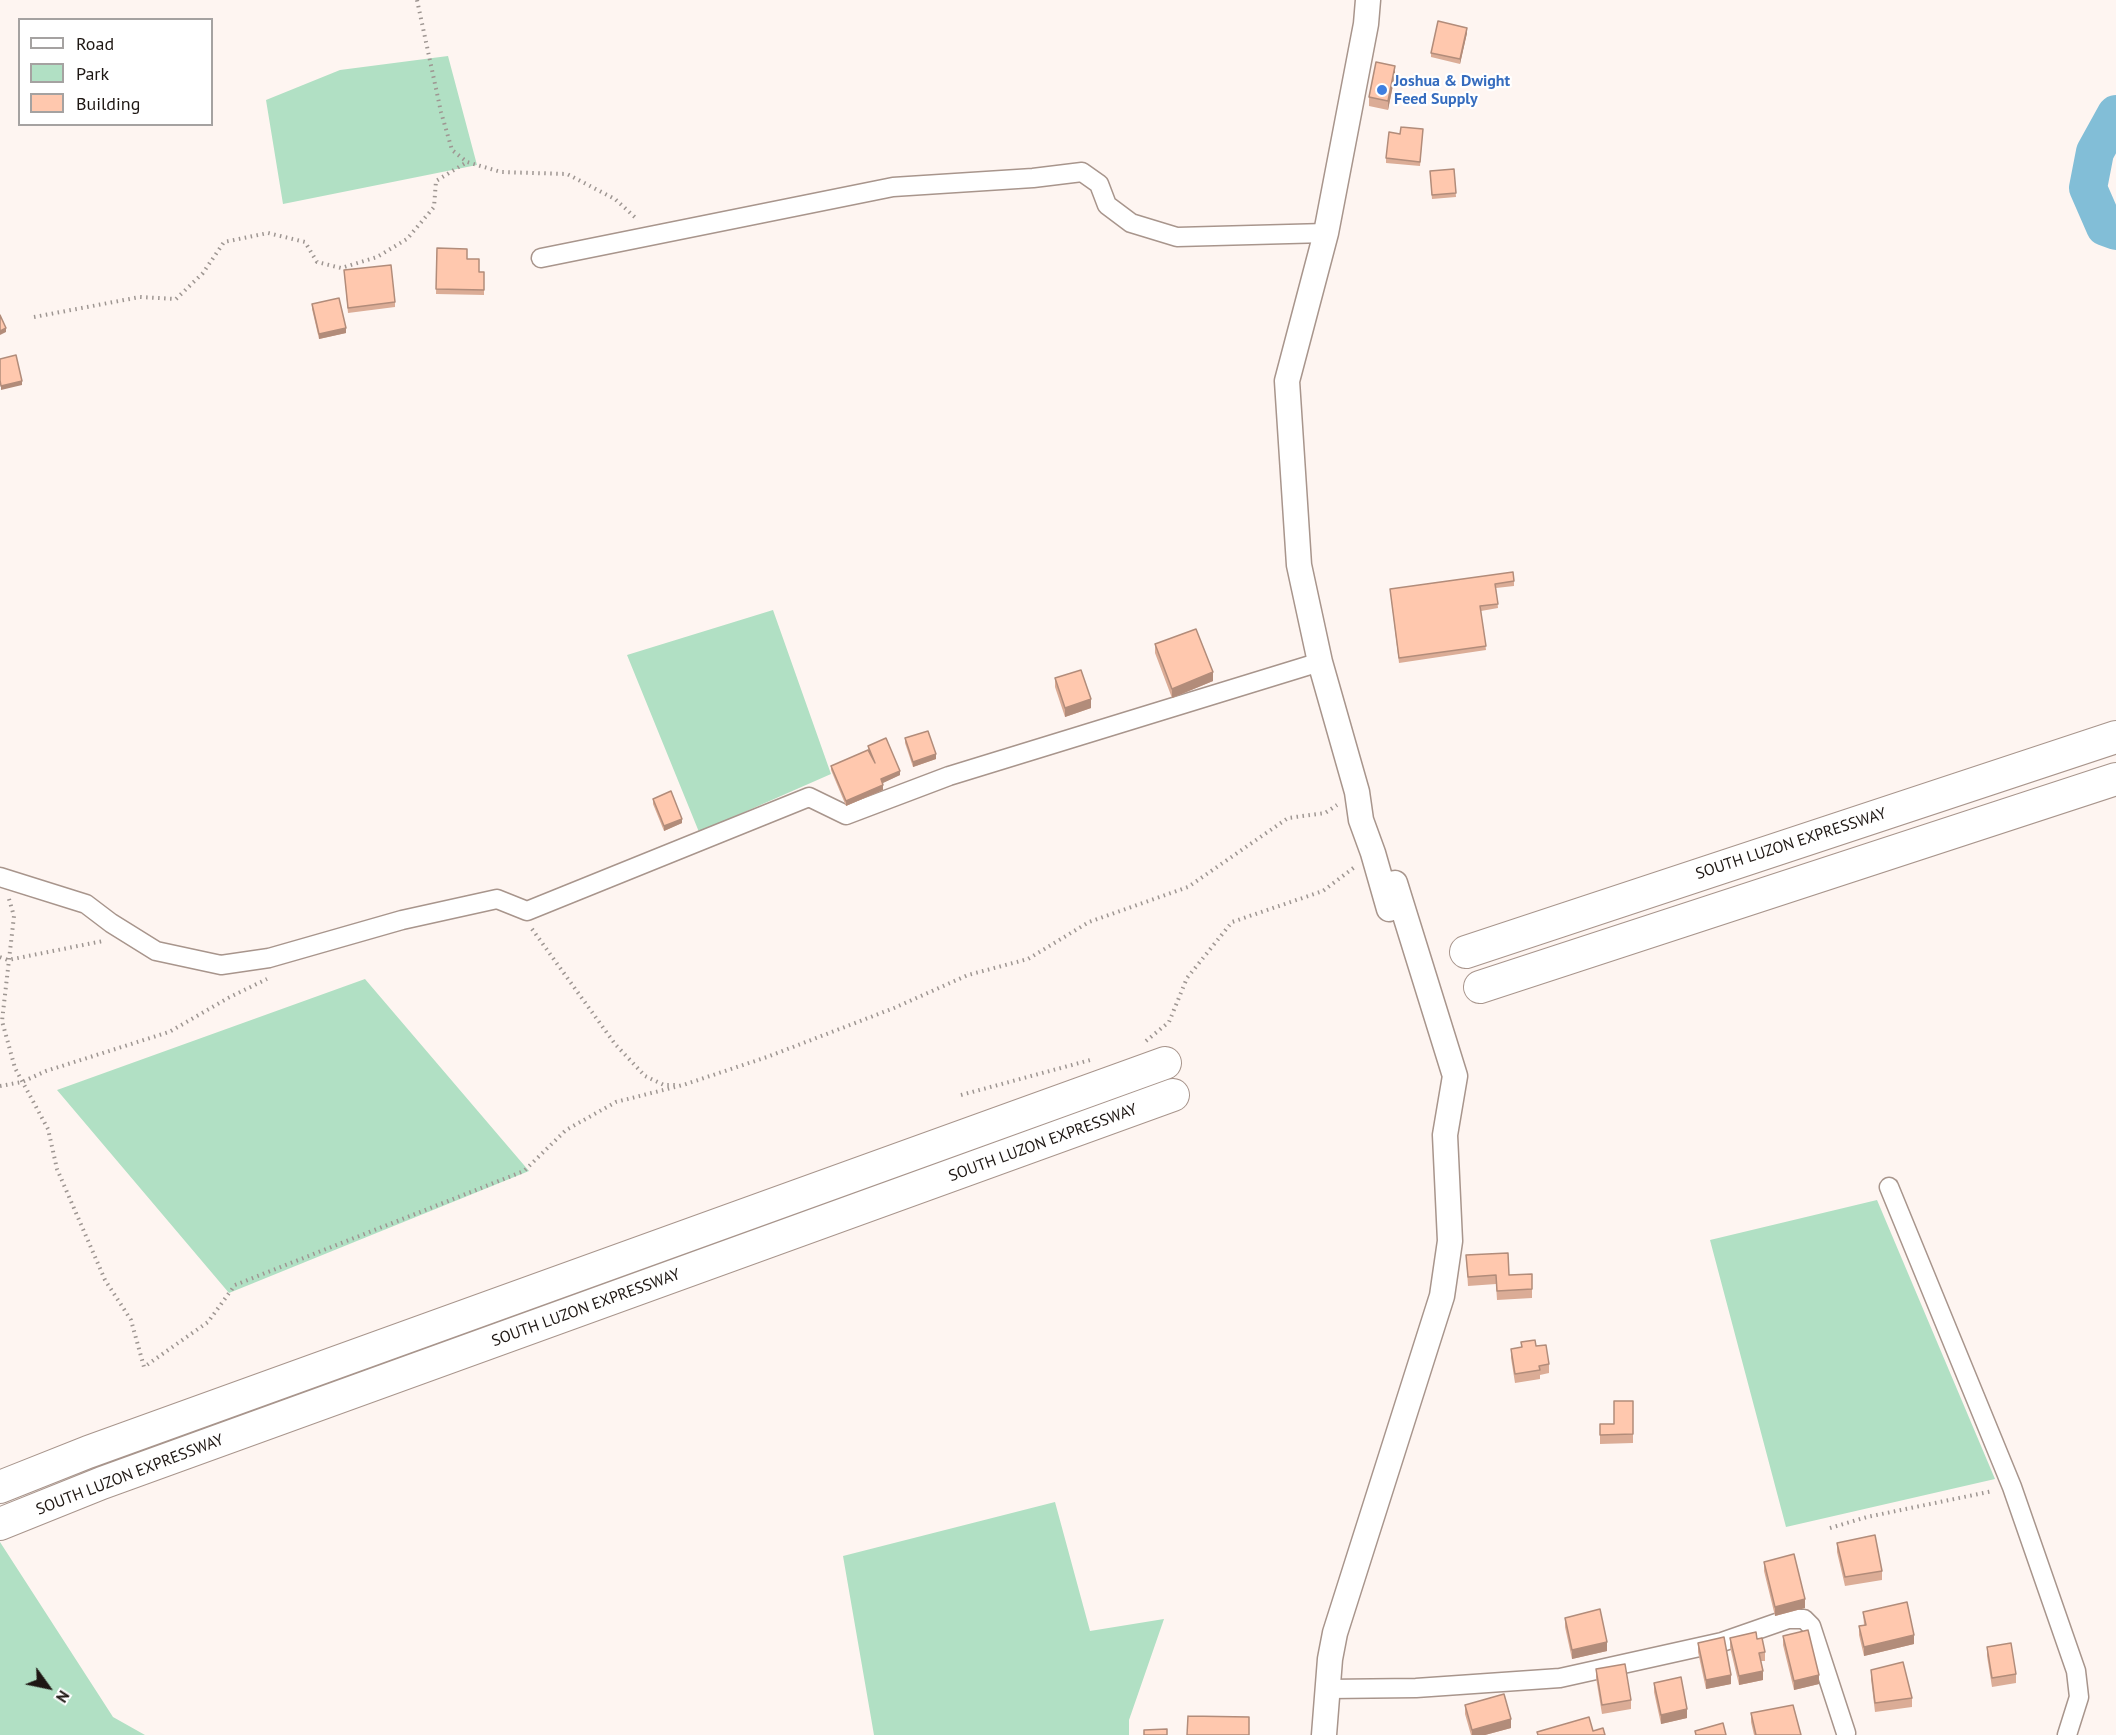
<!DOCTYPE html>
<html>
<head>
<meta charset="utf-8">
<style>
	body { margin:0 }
	#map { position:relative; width:2116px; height:1735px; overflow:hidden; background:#fef5f1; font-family:"PT Sans",sans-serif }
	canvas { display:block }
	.legend { position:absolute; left:18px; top:18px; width:195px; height:108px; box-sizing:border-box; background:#fff; border:2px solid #a5a2a1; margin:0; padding:8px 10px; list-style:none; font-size:18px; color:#1e1713 }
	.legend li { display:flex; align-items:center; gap:12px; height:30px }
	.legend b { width:30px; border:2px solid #a5a2a1 }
	.north { position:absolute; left:18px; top:1657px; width:60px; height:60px; -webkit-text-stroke:4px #fff; paint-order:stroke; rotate:123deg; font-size:16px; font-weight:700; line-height:24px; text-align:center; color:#1e1713 }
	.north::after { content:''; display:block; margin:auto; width:21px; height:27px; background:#1e1713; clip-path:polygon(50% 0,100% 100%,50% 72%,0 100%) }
</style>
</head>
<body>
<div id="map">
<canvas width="2116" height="1735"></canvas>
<ul class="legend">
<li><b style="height:8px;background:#fff"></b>Road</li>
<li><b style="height:16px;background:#b1e0c4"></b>Park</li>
<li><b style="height:16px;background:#ffc8ae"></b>Building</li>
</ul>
<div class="north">N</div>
</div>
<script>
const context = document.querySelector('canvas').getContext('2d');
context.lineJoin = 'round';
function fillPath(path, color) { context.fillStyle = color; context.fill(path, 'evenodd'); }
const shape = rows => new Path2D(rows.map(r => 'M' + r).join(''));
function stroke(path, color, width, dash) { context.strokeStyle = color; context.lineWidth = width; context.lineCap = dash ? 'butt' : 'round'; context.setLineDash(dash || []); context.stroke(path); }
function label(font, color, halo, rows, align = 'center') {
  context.font = font + ' "PT Sans",sans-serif'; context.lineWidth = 4.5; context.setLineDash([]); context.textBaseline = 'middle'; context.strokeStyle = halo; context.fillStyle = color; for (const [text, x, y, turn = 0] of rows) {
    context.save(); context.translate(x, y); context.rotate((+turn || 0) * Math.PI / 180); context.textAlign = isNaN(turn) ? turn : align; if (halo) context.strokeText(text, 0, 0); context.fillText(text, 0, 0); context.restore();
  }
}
fillPath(shape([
	[448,56,477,165,283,204,266,100,340,70],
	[773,610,831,774,699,832,627,655],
	[365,979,529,1171,229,1293,57,1090],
	[1877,1200,1995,1479,1786,1527,1710,1240],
	[1055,1502,1090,1631,1164,1619,1129,1720,1129,1735,874,1735,843,1556],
	[0,1542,113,1717,145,1735,0,1735]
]), '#b1e0c4');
stroke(shape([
	[2116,114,2095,152,2088,188,2105,227,2116,231]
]), '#82bed7', 38);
const street = shape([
	[541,258,893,187,1033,178,1082,172,1099,184,1107,205,1131,223,1177,237,1326,233],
	[0,877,86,904,111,923,156,951,221,965,269,958,402,920,497,899,527,911,809,797,846,815,949,776,1320,662],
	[1889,1187,2012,1487,2076,1671,2079,1697,2067,1735],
	[1328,1689,1416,1688,1560,1678,1722,1642,1788,1619,1804,1619,1811,1626,1846,1733]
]);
const secondary = shape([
	[1368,0,1366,24,1326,233,1287,381,1299,565,1320,662,1357,792,1361,820,1373,853,1389,909],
	[1324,1735,1330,1659,1335,1633,1442,1296,1450,1241,1445,1135,1455,1076,1395,883]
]);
const highway = shape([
	[1466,952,2116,737],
	[1480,987,2116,779],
	[0,1487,88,1452,1165,1063],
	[0,1524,102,1483,1173,1095]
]);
stroke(street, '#a8958c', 21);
stroke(secondary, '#a8958c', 27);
stroke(highway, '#a8958c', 34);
stroke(shape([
	[417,0,441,112,452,150,467,162,501,172,567,174,615,199,638,220],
	[34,317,140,297,176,299,203,273,224,242,268,233,305,242,317,262,341,268,377,257,407,239,434,207,436,181,467,162],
	[9,899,14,916,2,1021,15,1068,48,1129,57,1169,105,1280,131,1320,144,1367,208,1322,235,1285,524,1171,566,1130,616,1102,683,1085,767,1057,894,1008,968,975,1028,959,1089,922,1188,887,1288,818,1325,813,1337,805],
	[532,929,615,1044,645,1076,664,1085,677,1085],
	[0,957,8,960,103,941],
	[1146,1041,1169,1022,1187,978,1232,922,1323,891,1356,866],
	[0,1086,22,1082,46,1071,169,1032,228,998,267,979],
	[961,1095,1094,1059],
	[1830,1528,1867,1517,1993,1491]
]), '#9e9692', 4, [1.5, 4.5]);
stroke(street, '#fff', 18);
stroke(secondary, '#fff', 24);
stroke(highway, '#fff', 32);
fillPath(shape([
	[1467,33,1460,64,1431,57,1431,53],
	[1395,75,1388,110,1369,106,1369,97],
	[1423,129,1420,166,1386,163,1386,158,1400,134],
	[1454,169,1456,197,1432,199,1430,171],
	[437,248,467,259,479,272,484,272,484,295,436,294],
	[344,270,395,302,395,307,348,313],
	[312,304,346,333,319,339,312,309],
	[1514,581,1514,586,1496,588,1498,608,1481,611,1486,650,1399,663,1390,589],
	[1155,644,1213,681,1172,698,1155,653],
	[1055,678,1091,708,1065,717,1055,687],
	[905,738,936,759,913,767,905,743],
	[868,746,900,775,882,783,883,790,846,806,831,770,831,766,868,750],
	[653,799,682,823,664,831,653,804],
	[1466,1255,1509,1275,1532,1274,1532,1298,1497,1300,1496,1284,1468,1286],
	[1521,1342,1536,1346,1549,1364,1549,1373,1540,1375,1540,1379,1515,1383,1511,1358,1511,1349,1521,1348],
	[1633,1401,1633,1443,1600,1444,1600,1424,1614,1424],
	[1837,1543,1882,1571,1882,1580,1845,1586,1837,1552],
	[1764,1562,1805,1608,1775,1616,1764,1571],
	[1863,1612,1914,1644,1864,1656,1859,1635,1859,1626,1864,1625],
	[1565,1618,1607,1651,1572,1659,1565,1627],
	[1783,1636,1819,1684,1794,1690,1783,1645],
	[1730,1638,1765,1652,1765,1661,1761,1661,1763,1680,1739,1685,1730,1647],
	[1698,1643,1731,1684,1706,1689,1698,1652],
	[1987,1647,2016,1674,2016,1683,1992,1687,1987,1656],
	[1596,1669,1631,1700,1631,1709,1602,1714,1596,1678],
	[1871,1670,1912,1698,1912,1707,1875,1712,1871,1679],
	[1654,1683,1687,1718,1661,1724,1654,1692],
	[1465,1705,1511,1728,1485,1735,1471,1735,1465,1714],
	[1751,1713,1801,1735,1754,1735,1751,1722]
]), '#dbac96');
fillPath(shape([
	[1467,28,1467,33,1460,64,1460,59],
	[1395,66,1395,75,1388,110,1388,101],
	[6,328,6,332,0,335,0,331],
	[346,328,346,333,319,339,319,334],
	[22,381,22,385,1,390,1,386],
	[1213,672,1213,681,1172,698,1172,689],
	[1091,699,1091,708,1065,717,1065,708],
	[936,754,936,759,913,767,913,762],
	[900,771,900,775,881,784,881,779],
	[883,785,883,790,846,806,846,801],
	[682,819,682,823,664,831,664,826],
	[1805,1599,1805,1608,1775,1616,1775,1607],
	[1914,1635,1914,1644,1864,1656,1864,1647],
	[1607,1642,1607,1651,1572,1659,1572,1650],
	[1763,1671,1763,1680,1739,1685,1739,1676],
	[1731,1675,1731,1684,1706,1689,1706,1680],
	[1819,1675,1819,1684,1794,1690,1794,1681],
	[1687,1709,1687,1718,1661,1724,1661,1715],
	[1511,1719,1511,1728,1485,1735,1472,1735,1472,1730]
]), '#b28c7a');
const building = shape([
	[1438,21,1467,28,1460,59,1431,53,1438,21],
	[1376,62,1395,66,1388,101,1369,97,1376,62],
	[1401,127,1423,129,1420,162,1386,158,1389,132,1400,134,1401,127],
	[1454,169,1456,193,1432,195,1430,171,1454,169],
	[437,248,467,249,467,259,479,259,479,272,484,272,484,290,436,289,437,248],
	[391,265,395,302,348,308,344,270,391,265],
	[339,298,346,328,319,334,312,304,339,298],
	[0,315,6,328,0,331,0,315],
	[16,355,22,381,1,386,0,380,0,359,16,355],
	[1513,572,1514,581,1495,584,1498,604,1480,606,1486,646,1399,658,1390,589,1513,572],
	[1196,629,1213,672,1172,689,1155,644,1196,629],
	[1081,670,1091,699,1065,708,1055,678,1081,670],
	[928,731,936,754,913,762,905,738,928,731],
	[886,738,900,771,881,779,883,785,846,801,831,766,868,750,875,763,868,746,886,738],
	[671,791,682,819,664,826,653,799,671,791],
	[1508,1253,1509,1275,1532,1274,1532,1289,1497,1291,1496,1275,1468,1277,1466,1255,1508,1253],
	[1535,1340,1536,1346,1546,1345,1549,1364,1539,1366,1540,1370,1515,1374,1511,1349,1522,1347,1521,1342,1535,1340],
	[1614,1401,1633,1401,1633,1434,1600,1435,1600,1424,1614,1424,1614,1401],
	[1875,1535,1882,1571,1845,1577,1837,1543,1875,1535],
	[1794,1554,1805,1599,1775,1607,1764,1562,1794,1554],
	[1907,1602,1914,1635,1864,1647,1859,1626,1866,1625,1863,1612,1907,1602],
	[1600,1609,1607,1642,1572,1650,1565,1618,1600,1609],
	[1808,1630,1819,1675,1794,1681,1783,1636,1808,1630],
	[1756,1632,1757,1639,1762,1638,1765,1652,1759,1653,1763,1671,1739,1676,1730,1638,1756,1632],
	[1724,1637,1731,1675,1706,1680,1698,1643,1724,1637],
	[2011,1643,2016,1674,1992,1678,1987,1647,2011,1643],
	[1903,1662,1912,1698,1875,1703,1871,1670,1903,1662],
	[1625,1664,1631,1700,1602,1705,1596,1669,1625,1664],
	[1681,1677,1687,1709,1661,1715,1654,1683,1681,1677],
	[1504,1694,1511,1719,1472,1730,1465,1705,1504,1694],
	[1793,1705,1801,1735,1756,1735,1751,1713,1793,1705],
	[1188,1716,1249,1717,1249,1735,1187,1735,1188,1716],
	[1589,1717,1593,1731,1603,1728,1605,1735,1538,1735,1537,1732,1589,1717],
	[1723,1723,1726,1735,1696,1735,1695,1731,1723,1723],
	[1167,1729,1167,1735,1144,1735,1144,1730,1167,1729]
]);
fillPath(building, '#ffc8ae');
stroke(building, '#b28c7a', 1.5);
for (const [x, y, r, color] of [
	[1382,90,6,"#3f7fe0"]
]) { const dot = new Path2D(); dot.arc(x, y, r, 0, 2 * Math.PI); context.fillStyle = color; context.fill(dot); stroke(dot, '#fff', 2); }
label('bold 16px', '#366cbe', '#fff', [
	["Joshua & Dwight",1394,81],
	["Feed Supply",1394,99]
], 'left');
label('16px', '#1e1713', '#fff', [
	["SOUTH LUZON EXPRESSWAY",1791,844,-18],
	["SOUTH LUZON EXPRESSWAY",1043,1143,-20],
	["SOUTH LUZON EXPRESSWAY",586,1308,-20],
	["SOUTH LUZON EXPRESSWAY",130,1475,-21]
]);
</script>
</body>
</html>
